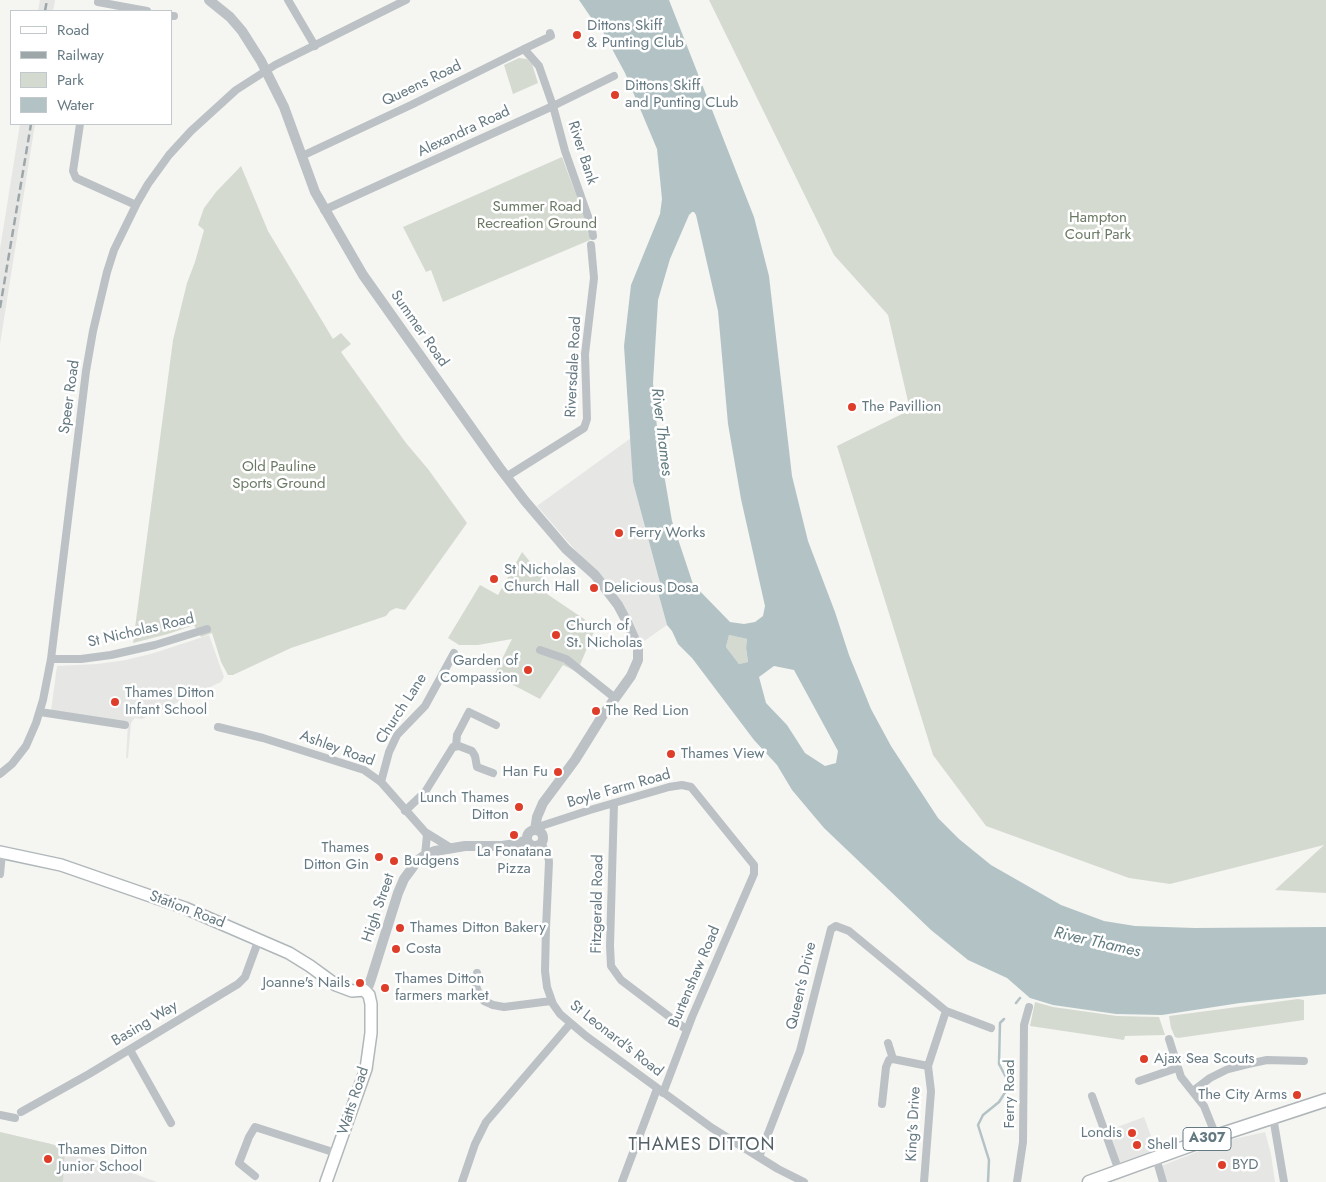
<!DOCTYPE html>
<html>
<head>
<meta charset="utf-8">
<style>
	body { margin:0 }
	#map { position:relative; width:1326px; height:1182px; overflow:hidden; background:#f5f5f2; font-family:Jost,sans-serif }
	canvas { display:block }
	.legend { position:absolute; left:10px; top:10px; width:162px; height:115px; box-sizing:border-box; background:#fff; border:1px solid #c1c9cd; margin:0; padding:6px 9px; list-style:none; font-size:15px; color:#657982 }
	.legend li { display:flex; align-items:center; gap:10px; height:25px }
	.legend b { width:25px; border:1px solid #c1c9cd }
</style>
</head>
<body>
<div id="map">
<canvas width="1326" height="1182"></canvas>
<ul class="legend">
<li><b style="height:6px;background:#fff"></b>Road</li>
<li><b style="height:6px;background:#9da6a9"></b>Railway</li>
<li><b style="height:14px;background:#d5dad1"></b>Park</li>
<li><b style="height:14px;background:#b3c3c5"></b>Water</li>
</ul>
</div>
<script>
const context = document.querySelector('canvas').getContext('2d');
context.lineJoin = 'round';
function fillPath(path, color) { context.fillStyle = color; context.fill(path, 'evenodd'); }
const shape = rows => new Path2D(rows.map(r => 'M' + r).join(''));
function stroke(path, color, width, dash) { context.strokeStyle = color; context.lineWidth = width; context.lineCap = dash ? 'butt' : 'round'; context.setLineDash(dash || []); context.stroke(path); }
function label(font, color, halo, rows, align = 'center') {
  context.font = font + ' Jost,sans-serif'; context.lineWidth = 5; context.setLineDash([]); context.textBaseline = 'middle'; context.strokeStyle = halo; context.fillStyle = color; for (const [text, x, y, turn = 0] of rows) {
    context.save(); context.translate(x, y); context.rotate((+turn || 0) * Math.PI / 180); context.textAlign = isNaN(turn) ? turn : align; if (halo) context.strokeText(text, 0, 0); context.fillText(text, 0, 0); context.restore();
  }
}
fillPath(shape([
	[40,0,55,0,53,11,38,11],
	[20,124,35,124,0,344,0,249],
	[631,438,633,482,660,583,656,585,667,625,640,644,619,601,537,506],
	[209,635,224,677,221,682,142,719,135,718,133,720,131,723,128,758,126,758,128,723,51,711,57,666,97,664,126,660,154,653],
	[1144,1117,1156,1150,1119,1163,1109,1130],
	[0,1132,51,1144,157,1182,0,1182],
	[1265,1132,1271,1154,1275,1182,1166,1182,1161,1166,1225,1141]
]), '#e6e6e5');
fillPath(shape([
	[709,0,1326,0,1326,893,1275,890,1324,845,1170,884,1129,878,986,826,933,755,837,446,910,410,888,315,834,255],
	[519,58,527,59,532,64,538,83,513,94,504,65],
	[562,157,584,216,590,240,443,302,431,270,426,272,403,227],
	[241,166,268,231,333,339,341,333,351,344,341,352,406,443,428,469,467,523,405,610,396,608,390,611,386,616,291,648,233,675,228,675,221,662,212,633,201,637,194,625,168,634,133,643,173,340,187,283,195,262,204,230,198,225,204,208,216,192],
	[522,552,551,587,547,594,596,627,577,672,563,665,540,699,494,675,512,639,478,645,459,645,448,638,480,585,498,595],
	[729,635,747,639,746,648,748,662,739,664,726,647],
	[1298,999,1304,1000,1304,1020,1178,1038,1175,1037,1171,1028,1169,1016],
	[1035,1002,1053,1007,1117,1016,1159,1017,1165,1035,1125,1036,1124,1040,1030,1026],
	[0,1132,51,1144,65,1148,63,1182,0,1182]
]), '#d5dad1');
fillPath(shape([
	[579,0,669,0,754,217,769,276,792,476,808,541,835,612,849,655,871,709,891,746,938,818,959,839,991,865,1061,905,1104,921,1135,926,1195,928,1326,927,1326,994,1240,1003,1162,1015,1116,1014,1053,1005,1030,998,1007,978,968,960,931,930,824,828,792,790,777,765,754,740,692,658,678,644,672,631,667,625,656,585,660,583,633,482,624,346,631,285,660,214,662,199,657,149,625,73,596,19,592,19],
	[692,212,694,212,696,215,718,311,728,424,741,499,765,606,763,616,755,622,744,624,730,622,693,584,672,521,658,439,653,383,658,300,670,259,689,215],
	[729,635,747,639,746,648,748,662,739,664,726,647],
	[774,666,794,670,838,751,836,763,825,766,805,753,787,725,766,703,759,677]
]), '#b3c3c5');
stroke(shape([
	[1016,1003,1020,998],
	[988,1182,989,1160,978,1125,983,1115,999,1102,1008,1088,1008,1081,999,1064,1000,1023,1004,1019]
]), '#b3c3c5', 2.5);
const secondary = shape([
	[0,852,61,865,185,908,289,953,310,966,336,985,352,991,364,990,369,995,371,1004,371,1033,366,1069,326,1182]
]);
const primary = shape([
	[1089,1182,1216,1136,1326,1100]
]);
stroke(secondary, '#b0b7ba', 14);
stroke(primary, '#afb5b8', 15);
stroke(shape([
	[288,0,315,46],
	[98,2,147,11],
	[171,16,174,16],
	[524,49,539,66,553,106,565,151,591,225,593,236],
	[80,124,73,171,76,178,136,205],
	[302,156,411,105,524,49,551,36,550,33],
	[324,210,553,106,614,76],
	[506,477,584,428,587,419,585,354,594,278,591,245],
	[540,650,566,659,615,698],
	[51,659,81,659,111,655,155,645,207,629],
	[40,712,125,725],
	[218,727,263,738,364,770,381,782,425,832,451,848],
	[456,746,457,735,469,712,496,725],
	[0,774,12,764,26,746,36,723,43,700,51,659,86,371,93,331,107,272,114,250,137,203,148,184,169,155,191,131,236,90,275,65,406,0],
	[381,782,389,752,397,735,425,706,454,653],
	[614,803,610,946,611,966,621,980,687,1030],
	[405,811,425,792,453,747,459,746,472,751,475,756,477,767,493,773],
	[538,831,541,826,590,810,669,787,682,785,691,787,754,865,754,874,692,1017,663,1093],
	[541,843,548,855,549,862,546,928,545,971,547,987,553,1004,560,1014,586,1036,712,1128,778,1169,804,1182],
	[425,855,427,835,425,832],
	[0,874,2,853],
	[477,973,476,986,480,996,484,1001,493,1005,504,1007,551,1001],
	[1169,1039,1181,1077,1204,1106,1216,1136],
	[888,1043,893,1059],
	[130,1050,171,1123],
	[1139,1081,1177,1068],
	[1193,1091,1210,1078,1228,1069,1248,1064,1267,1060,1304,1061],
	[1092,1096,1119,1171],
	[882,1104,886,1067,889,1060,893,1059,928,1066],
	[21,1112,89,1074,238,984,245,977,259,939],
	[0,1115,15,1118],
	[1273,1117,1284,1182],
	[759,1157,800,1051,831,929,836,926,849,931,946,1011,991,1028],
	[1156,1158,1163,1182],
	[255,1176,239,1163,249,1137,255,1127,336,1153],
	[462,1182,475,1144,486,1122,570,1024],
	[622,1182,657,1089],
	[924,1182,931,1091,928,1066,946,1011],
	[1017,1182,1023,1142,1024,1025,1029,1007]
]), '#bbc1c4', 8);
stroke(shape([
	[209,0,230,17,242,31,261,61,284,107,315,192,363,275,499,467,525,501,566,549,595,575,618,605,626,620,638,647,638,660,631,676,603,715,575,760,543,803,537,817,535,830],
	'527 838a8 8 0 1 1 16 0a8 8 0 1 1-16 0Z',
	[364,990,369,985,372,976,398,893,404,879,418,860,425,855,435,851,465,846,502,846,516,844,527,840]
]), '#bbc1c4', 10);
stroke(secondary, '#fff', 11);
stroke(primary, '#fff', 12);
stroke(shape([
	[45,11,47,0],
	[0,308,31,124]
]), '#9da6a9', 2.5, [8, 4]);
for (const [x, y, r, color] of [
	[577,35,5,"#dd3d29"],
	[615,95,5,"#dd3d29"],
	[852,407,5,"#dd3d29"],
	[619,533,5,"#dd3d29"],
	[494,579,5,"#dd3d29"],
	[594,588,5,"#dd3d29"],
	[556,635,5,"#dd3d29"],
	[528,670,5,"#dd3d29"],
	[115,702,5,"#dd3d29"],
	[596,711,5,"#dd3d29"],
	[671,754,5,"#dd3d29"],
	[558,772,5,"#dd3d29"],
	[519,807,5,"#dd3d29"],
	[514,835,5,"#dd3d29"],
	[379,857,5,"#dd3d29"],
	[394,861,5,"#dd3d29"],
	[400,928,5,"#dd3d29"],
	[396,949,5,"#dd3d29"],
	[360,983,5,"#dd3d29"],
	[385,988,5,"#dd3d29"],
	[1144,1059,5,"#dd3d29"],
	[1297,1095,5,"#dd3d29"],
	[1132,1133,5,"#dd3d29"],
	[1137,1145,5,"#dd3d29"],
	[48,1159,5,"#dd3d29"],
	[1222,1165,5,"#dd3d29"]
]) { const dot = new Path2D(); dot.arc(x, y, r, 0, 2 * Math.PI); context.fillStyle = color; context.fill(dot); stroke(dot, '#fff', 2); }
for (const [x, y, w] of [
	[1207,1139,48]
]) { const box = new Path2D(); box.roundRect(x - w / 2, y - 11.5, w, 23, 4); context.fillStyle = '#fff'; context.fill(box); stroke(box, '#657982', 1); }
label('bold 14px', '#657982', null, [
	["A307",1207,1139]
]);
label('15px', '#657982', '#fff', [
	["Dittons Skiff",587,26],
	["& Punting Club",587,43],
	["Dittons Skiff",625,86],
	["and Punting CLub",625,103],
	["The Pavillion",862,407],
	["Ferry Works",629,533],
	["St Nicholas",504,570],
	["Church Hall",504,587],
	["Delicious Dosa",604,588],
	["Church of",566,626],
	["St. Nicholas",566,643],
	["Garden of",518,661,"right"],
	["Compassion",518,678,"right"],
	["Thames Ditton",125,693],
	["Infant School",125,710],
	["The Red Lion",606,711],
	["Thames View",681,754],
	["Han Fu",548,772,"right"],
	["Lunch Thames",509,798,"right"],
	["Ditton",509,815,"right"],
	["Thames",369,848,"right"],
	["Ditton Gin",369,865,"right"],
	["La Fonatana",514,852,"center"],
	["Pizza",514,869,"center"],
	["Budgens",404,861],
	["Thames Ditton Bakery",410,928],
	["Costa",406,949],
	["Thames Ditton",395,979],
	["farmers market",395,996],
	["Joanne's Nails",350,983,"right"],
	["Ajax Sea Scouts",1154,1059],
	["The City Arms",1287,1095,"right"],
	["Londis",1122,1133,"right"],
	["Shell",1147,1145],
	["Thames Ditton",58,1150],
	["Junior School",58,1167],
	["BYD",1232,1165]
], 'left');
label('15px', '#657982', '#fff', [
	["Queens Road",422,84,-26],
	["Alexandra Road",464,132,-25],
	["River Bank",582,153,72],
	["Summer Road",419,329,55],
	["Riversdale Road",574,367,-87],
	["Speer Road",70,397,-82],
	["St Nicholas Road",141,631,-13],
	["Church Lane",402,709,-57],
	["Ashley Road",337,749,20],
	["Boyle Farm Road",619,789,-16],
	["Fitzgerald Road",598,904,-89],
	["High Street",379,908,-71],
	["Station Road",187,910,21],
	["Burtenshaw Road",695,977,-67],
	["Queen's Drive",802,986,-77],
	["Basing Way",145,1024,-31],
	["St Leonard's Road",616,1039,38],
	["Ferry Road",1010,1094,-90],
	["Watts Road",354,1101,-72],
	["King's Drive",914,1124,-87]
]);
label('15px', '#6b7964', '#fff', [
	["Summer Road",537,207],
	["Recreation Ground",537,224],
	["Hampton",1098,218],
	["Court Park",1098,235],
	["Old Pauline",279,467],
	["Sports Ground",279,484]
]);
label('italic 16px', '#617b7f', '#fff', [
	["River Thames",661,432,83],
	["River Thames",1097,943,13]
]);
context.letterSpacing = '1px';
label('18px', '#536167', '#fff', [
	["THAMES DITTON",702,1146]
]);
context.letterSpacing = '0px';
</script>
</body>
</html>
